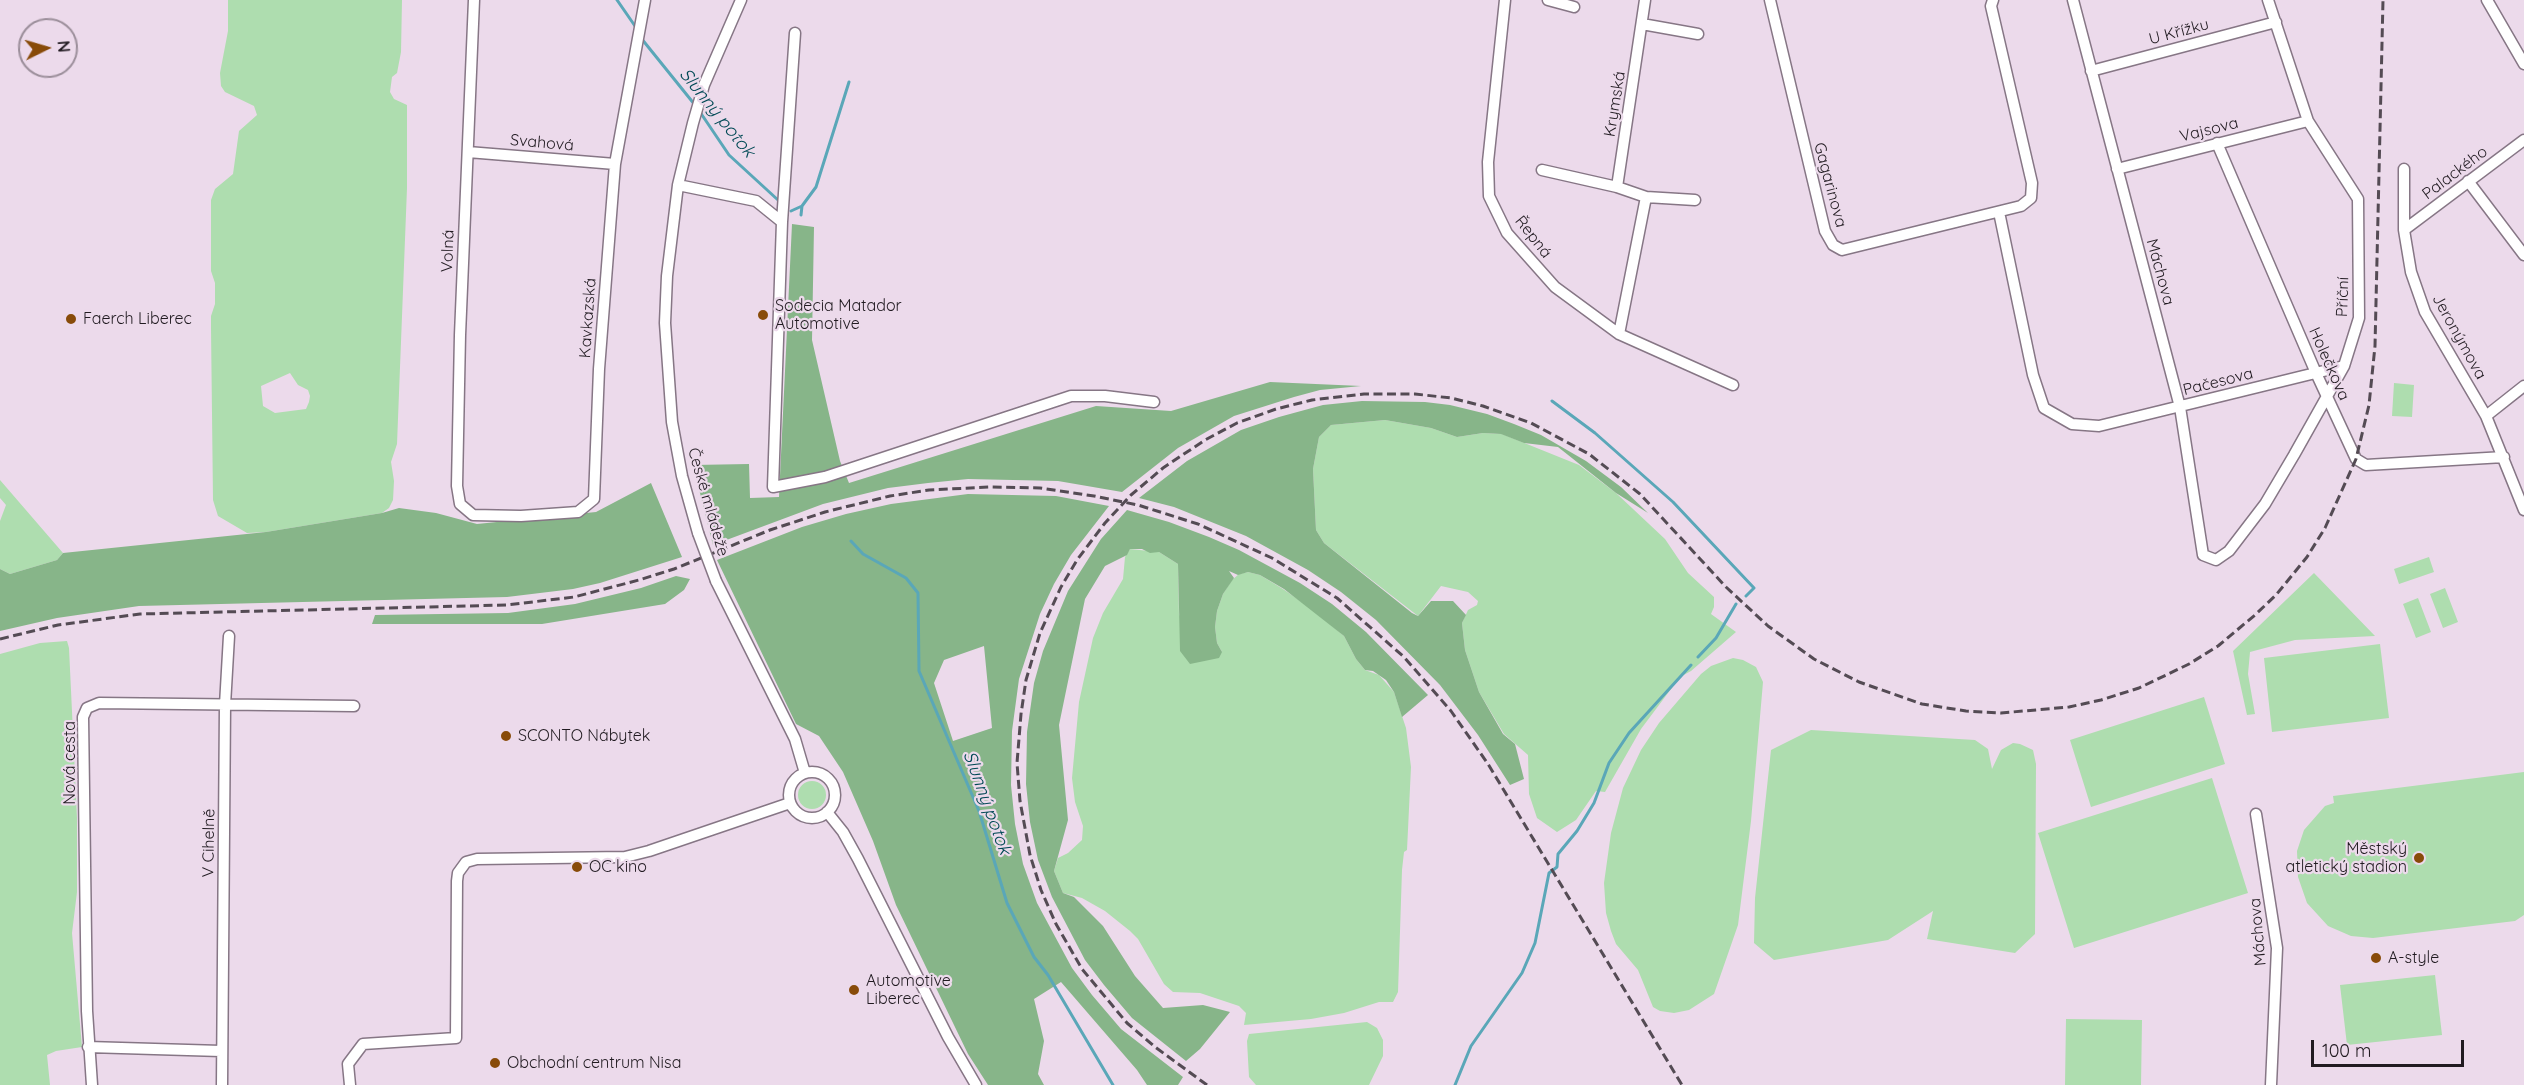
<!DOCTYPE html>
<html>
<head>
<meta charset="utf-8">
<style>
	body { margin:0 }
	#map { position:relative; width:2524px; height:1085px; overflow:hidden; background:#ecdaeb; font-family:Quicksand,sans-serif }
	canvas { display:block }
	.north { position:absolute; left:18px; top:18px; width:60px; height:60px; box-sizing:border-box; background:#ecdaeb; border:2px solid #9b8e9a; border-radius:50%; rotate:85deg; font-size:16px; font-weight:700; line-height:24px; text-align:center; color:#211b21 }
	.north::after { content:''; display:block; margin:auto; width:21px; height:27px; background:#884b09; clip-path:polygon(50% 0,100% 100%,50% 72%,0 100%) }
	.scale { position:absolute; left:2311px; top:1040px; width:153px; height:27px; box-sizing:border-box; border:3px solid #211b21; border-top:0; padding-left:8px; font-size:18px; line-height:21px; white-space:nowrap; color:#211b21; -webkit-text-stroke:4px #ecdaeb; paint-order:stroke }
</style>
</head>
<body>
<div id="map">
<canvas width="2524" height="1085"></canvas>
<div class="north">N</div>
<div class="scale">100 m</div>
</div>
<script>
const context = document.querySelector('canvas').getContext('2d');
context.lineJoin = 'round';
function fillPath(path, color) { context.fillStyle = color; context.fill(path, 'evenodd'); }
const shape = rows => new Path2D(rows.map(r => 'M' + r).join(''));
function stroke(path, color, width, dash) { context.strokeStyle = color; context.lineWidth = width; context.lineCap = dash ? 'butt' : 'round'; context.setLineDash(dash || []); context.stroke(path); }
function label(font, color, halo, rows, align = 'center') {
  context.font = font + ' Quicksand,sans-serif'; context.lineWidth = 4.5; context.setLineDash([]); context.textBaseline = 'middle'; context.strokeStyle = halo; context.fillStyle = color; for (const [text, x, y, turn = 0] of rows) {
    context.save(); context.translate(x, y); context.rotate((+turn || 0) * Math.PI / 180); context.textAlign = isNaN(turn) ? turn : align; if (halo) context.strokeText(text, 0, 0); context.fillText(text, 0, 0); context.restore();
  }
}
fillPath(shape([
	[228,0,402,0,401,52,397,73,392,77,390,92,394,99,407,105,407,188,397,444,391,462,394,481,393,500,389,508,382,513,266,532,247,533,218,516,213,500,211,328,211,316,215,304,215,283,211,271,211,200,215,189,233,174,239,131,257,115,254,106,225,92,221,86,220,73,228,31],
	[290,373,298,385,308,390,310,396,309,402,306,409,275,413,263,406,261,386],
	[2394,383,2414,385,2412,417,2392,416],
	[1385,420,1431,428,1457,437,1483,433,1502,434,1579,465,1616,493,1665,539,1688,573,1714,597,1714,607,1711,614,1736,632,1691,671,1680,677,1641,729,1605,792,1596,791,1576,820,1557,832,1537,818,1529,794,1528,755,1504,734,1479,692,1465,650,1462,623,1468,610,1477,605,1478,601,1468,592,1441,586,1418,616,1324,543,1316,530,1313,469,1319,437,1331,425],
	[0,480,63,553,57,560,10,574,0,569,0,521,6,505,0,498],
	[1130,549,1159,552,1178,564,1179,615,1222,652,1217,643,1215,627,1217,611,1223,594,1232,580,1239,574,1248,572,1260,575,1283,589,1316,612,1344,636,1356,659,1365,670,1379,675,1394,692,1406,728,1411,767,1407,850,1404,852,1402,870,1398,992,1393,1002,1379,1002,1344,1013,1311,1019,1244,1025,1246,1013,1239,1006,1200,993,1173,992,1164,984,1138,939,1130,931,1105,911,1082,898,1063,893,1054,871,1058,858,1068,853,1082,840,1083,826,1075,802,1072,778,1079,702,1093,638,1103,613,1123,579,1125,557],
	[2429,557,2434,572,2399,584,2394,569],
	[2314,573,2375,636,2295,640,2250,652,2248,674,2255,714,2247,715,2233,651],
	[2445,588,2458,622,2443,628,2430,594],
	[2418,598,2431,632,2416,638,2403,604],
	[67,641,69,648,77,818,77,892,72,933,82,1047,56,1051,47,1055,50,1085,0,1085,0,654,40,643],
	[2380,644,2389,718,2272,732,2264,658],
	[1733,658,1743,660,1756,667,1763,682,1751,821,1738,925,1714,994,1689,1010,1674,1013,1660,1011,1653,1007,1638,970,1616,944,1611,931,1606,913,1604,883,1611,833,1623,788,1641,750,1659,723,1701,674,1711,666],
	[2204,697,2225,764,2091,807,2070,740],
	[1811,730,1975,740,1988,749,1992,769,2001,750,2013,743,2020,744,2033,750,2036,764,2035,934,2015,953,1927,939,1933,911,1888,940,1774,960,1754,943,1755,898,1771,750],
	[2524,772,2524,915,2515,921,2373,938,2351,936,2328,926,2307,903,2298,877,2297,851,2304,830,2325,806,2334,803,2333,796],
	[2212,778,2248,893,2074,948,2038,833],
	'798 795a14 14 0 1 1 28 0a14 14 0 1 1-28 0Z',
	[2435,975,2442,1035,2347,1045,2340,985],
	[2066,1019,2142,1020,2141,1085,2065,1085],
	[1367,1022,1377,1028,1383,1040,1383,1056,1369,1085,1256,1085,1249,1077,1247,1041,1249,1034]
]), '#aeddaf');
fillPath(shape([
	[792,224,814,227,812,340,840,461,849,483,1096,406,1171,411,1270,382,1361,386,1320,390,1294,397,1234,416,1178,448,1122,492,1058,481,968,479,928,483,888,488,823,504,713,545,693,465,749,464,750,498,779,497],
	[1362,401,1425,402,1450,405,1487,414,1514,424,1541,435,1586,461,1621,487,1648,513,1616,493,1558,447,1524,443,1501,434,1483,433,1457,437,1431,428,1385,420,1331,425,1319,437,1313,469,1316,530,1324,543,1412,613,1418,616,1431,601,1453,601,1466,615,1462,623,1465,650,1479,692,1503,734,1515,744,1524,779,1510,785,1478,735,1440,685,1376,620,1341,592,1308,570,1246,536,1174,507,1139,498,1187,461,1241,430,1279,417,1323,405],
	[651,483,682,557,600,583,573,589,507,597,139,606,57,618,0,631,0,569,10,574,57,560,63,553,266,532,382,513,399,508,436,513,477,524,596,512],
	[968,494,1056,496,1109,506,1071,555,1054,584,1040,614,1019,679,1012,731,1011,785,1015,824,1023,864,1037,903,1072,968,1092,995,1121,1029,1183,1077,1178,1085,1147,1085,1137,1070,1061,982,1034,999,1044,1041,1038,1074,1044,1085,988,1085,968,1054,896,905,873,841,843,772,819,736,796,724,717,560,802,527,846,514,891,504],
	[984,646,992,728,953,741,934,683,944,660],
	[1127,510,1169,522,1209,537,1239,550,1300,583,1332,604,1366,632,1428,695,1402,717,1394,692,1386,680,1373,671,1365,670,1356,659,1344,636,1284,589,1260,575,1248,572,1238,575,1229,571,1234,578,1223,594,1217,611,1215,627,1217,643,1222,652,1219,658,1190,664,1180,651,1178,564,1159,552,1150,553,1142,549,1130,549,1127,555,1105,566,1085,599,1059,725,1068,820,1054,871,1063,893,1074,897,1103,926,1135,976,1163,1008,1203,1005,1230,1012,1200,1049,1186,1061,1132,1018,1104,985,1085,960,1052,897,1038,860,1030,822,1026,784,1027,732,1034,683,1043,651,1068,591,1101,539],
	[676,576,690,579,684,590,665,604,542,624,372,624,375,615,508,613,575,604,641,588]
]), '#87b589');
stroke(shape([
	[617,0,635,26],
	[641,38,695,105],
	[700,112,729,155,778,200],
	[802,206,816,187,849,82],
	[791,211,802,206,801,215],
	[1552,401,1595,433,1673,502,1754,588,1746,596],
	[851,541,863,554,906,578,918,593,919,671,979,811,1007,903,1034,957,1048,975,1113,1085],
	[1698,657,1716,638,1736,604],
	[1455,1085,1471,1046,1522,973,1535,943,1549,873,1557,867,1558,854,1577,831,1594,803,1609,763,1629,733,1691,665]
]), '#5aa7b8', 3);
const minor = shape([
	[474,0,460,335,457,486,460,504,473,515,521,516,578,512,594,499,599,369,615,164,645,0],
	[1505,0,1488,162,1489,196,1507,233,1555,287,1619,334,1733,385],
	[1548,0,1574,7],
	[1770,0,1825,231,1833,245,1842,250,2021,206,2031,198,2032,183,1991,6,1993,0],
	[2073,0,2180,407,2203,555,2216,560,2229,551,2265,504,2294,455,2344,366,2359,318,2358,199,2308,121,2268,0],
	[2487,0,2524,64],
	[1642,24,1698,34],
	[2091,71,2276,22],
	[2217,143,2316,373,2356,459,2366,465,2504,457],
	[468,152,615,164],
	[2117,169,2308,121],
	[2404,169,2404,230,2411,272,2425,312,2486,416,2524,510],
	[1542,170,1617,187],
	[2468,181,2524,255],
	[678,185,756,201,782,222,795,33],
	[1646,197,1695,200],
	[1999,212,2033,375,2044,408,2072,424,2099,426,2344,366],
	[782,222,773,487,825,477,1071,396,1105,396,1154,402],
	[2404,230,2524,140],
	[1619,334,1646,197,1617,187,1645,0],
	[2486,416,2524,386],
	[698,533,682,476,672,422,665,323,667,276,678,185,693,123,704,85,741,0],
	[716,581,795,739,805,773],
	'789 795a23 23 0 1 1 46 0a23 23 0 1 1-46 0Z',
	[827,812,843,832,858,859,948,1037,976,1085],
	[2256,814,2277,948,2271,1085],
	[88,1047,221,1051],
	[92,1085,87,1011,83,717,87,708,99,703,354,706],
	[222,1085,225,705,229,636],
	[350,1085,348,1064,363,1044,456,1038,457,881,458,873,466,862,477,859,625,857,649,851,790,803]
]);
stroke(minor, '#867685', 13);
stroke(minor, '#fff', 10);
stroke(shape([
	[0,639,58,625,140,614,507,605,574,597,639,580,674,569,770,530,825,512,890,496,929,490,990,487,1040,488,1094,496,1138,505,1198,524,1272,558,1337,598,1404,657,1451,711,1488,764,1682,1085],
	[1207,1085,1155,1047,1127,1023,1082,969,1056,924,1041,890,1030,855,1020,801,1017,763,1021,714,1026,680,1040,633,1061,587,1077,560,1105,523,1131,495,1163,468,1205,440,1237,423,1276,409,1312,400,1364,394,1415,394,1451,398,1483,406,1531,423,1589,454,1640,494,1726,587,1768,626,1814,659,1859,682,1922,704,1966,711,2001,713,2069,707,2101,700,2139,688,2189,664,2218,646,2255,615,2276,595,2307,557,2325,528,2356,459,2369,405,2375,346,2383,0]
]), '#544b54', 3, [9, 4.5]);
const minorBridge = shape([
	[698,533,716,581]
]);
stroke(minorBridge, '#867685', 13, []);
stroke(minorBridge, '#fff', 10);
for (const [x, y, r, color] of [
	[763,315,6,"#884b09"],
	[71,319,6,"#884b09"],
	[506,736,6,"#884b09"],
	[2419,858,6,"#884b09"],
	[577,867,6,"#884b09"],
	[2376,958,6,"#884b09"],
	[854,990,6,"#884b09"],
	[495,1063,6,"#884b09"]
]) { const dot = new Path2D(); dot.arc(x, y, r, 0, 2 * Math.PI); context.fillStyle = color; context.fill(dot); stroke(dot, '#ecdaeb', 2); }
label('16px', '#211b21', '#ecdaeb', [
	["U Křížku",2179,32,-15],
	["Krymská",1615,104,-81],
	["Vajsova",2209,130,-14],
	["Svahová",542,143,5],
	["Palackého",2455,173,-37],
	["Gagarinova",1830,185,75],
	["Řepná",1533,237,52],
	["Volná",448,251,-88],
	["Máchova",2160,272,75],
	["Příční",2343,297,-88],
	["Kavkazská",588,318,-86],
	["Jeronýmova",2459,337,61],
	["Holečkova",2329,364,66],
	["Pačesova",2218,382,-14],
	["České mládeže",708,502,74],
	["Nová cesta",70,763,-90],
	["V Cihelně",209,843,-89],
	["Máchova",2258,932,-95]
]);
label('16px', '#211b21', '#ecdaeb', [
	["Sodecia Matador",775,306],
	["Automotive",775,324],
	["Faerch Liberec",83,319],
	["SCONTO Nábytek",518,736],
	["Městský",2407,849,"right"],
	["atletický stadion",2407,867,"right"],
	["OC kino",589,867],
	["A-style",2388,958],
	["Automotive",866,981],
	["Liberec",866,999],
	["Obchodní centrum Nisa",507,1063]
], 'left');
label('italic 18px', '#004955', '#ecdaeb', [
	["Slunný potok",717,113,51],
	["Slunný potok",987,803,70]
]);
</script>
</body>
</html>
